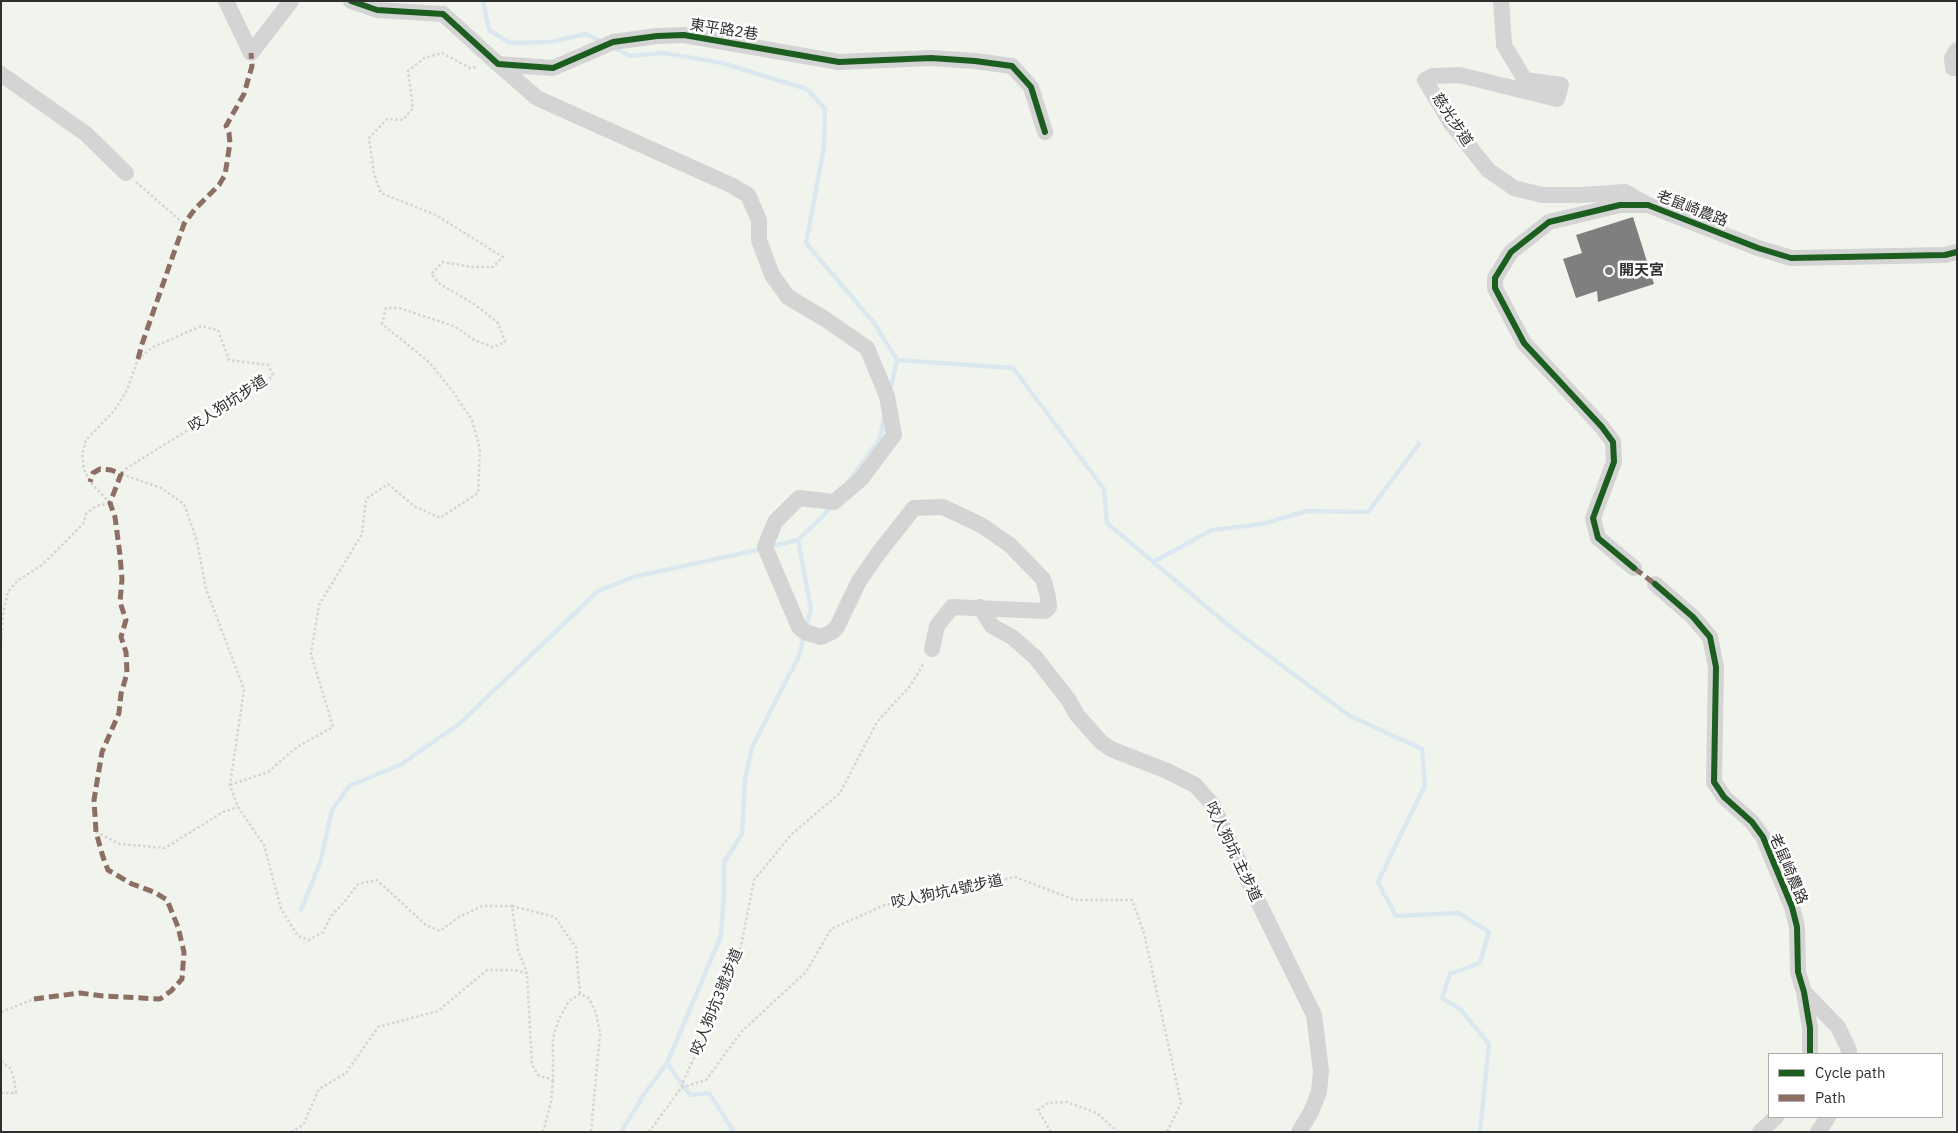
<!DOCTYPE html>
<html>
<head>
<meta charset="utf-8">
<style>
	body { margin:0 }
	#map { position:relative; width:1958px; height:1133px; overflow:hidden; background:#fff; font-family:"IBM Plex Sans",sans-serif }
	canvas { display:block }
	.frame { position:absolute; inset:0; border:2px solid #2f2f2f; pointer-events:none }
	.legend { position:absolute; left:1768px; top:1053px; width:175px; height:65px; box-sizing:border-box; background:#fff; border:1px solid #acacac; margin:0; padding:6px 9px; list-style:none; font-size:15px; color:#2f2f2f }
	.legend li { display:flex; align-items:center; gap:10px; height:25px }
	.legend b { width:25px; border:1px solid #acacac }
</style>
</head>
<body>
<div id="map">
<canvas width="1958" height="1133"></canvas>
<div class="frame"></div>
<ul class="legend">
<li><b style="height:6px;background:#1b5e20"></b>Cycle path</li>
<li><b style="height:6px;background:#8d6e63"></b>Path</li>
</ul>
</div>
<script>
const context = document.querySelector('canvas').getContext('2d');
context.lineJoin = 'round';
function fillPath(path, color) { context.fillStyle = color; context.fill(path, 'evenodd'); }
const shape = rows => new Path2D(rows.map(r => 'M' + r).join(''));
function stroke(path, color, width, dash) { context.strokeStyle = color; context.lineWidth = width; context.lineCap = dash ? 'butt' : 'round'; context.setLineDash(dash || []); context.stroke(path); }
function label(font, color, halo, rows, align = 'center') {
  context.font = font + ' "IBM Plex Sans","Noto Sans TC",sans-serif'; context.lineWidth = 5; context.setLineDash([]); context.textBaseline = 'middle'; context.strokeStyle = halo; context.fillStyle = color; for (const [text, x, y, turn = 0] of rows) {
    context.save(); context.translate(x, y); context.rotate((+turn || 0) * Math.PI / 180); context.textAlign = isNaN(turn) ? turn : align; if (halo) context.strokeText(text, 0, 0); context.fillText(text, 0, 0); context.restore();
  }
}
fillPath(shape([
	[1,1,1957,1,1957,1132,1,1132],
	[1769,1054,1942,1054,1942,1117,1769,1117]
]), '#f1f4ed');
stroke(shape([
	[483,1,489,30,510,43,550,42,586,34,602,42],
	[614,48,630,56,663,53,722,63,807,89,825,109,824,147,806,243,874,323,897,360,1013,368,1104,489,1107,523,1234,630,1350,716,1422,749,1425,785,1378,882,1396,916,1459,913,1489,932,1480,963,1450,974,1442,998,1461,1010,1489,1044,1480,1132],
	[890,391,897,360],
	[851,478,880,438,884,418],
	[769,547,798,540],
	[1153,562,1212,530,1262,524,1307,511,1368,512,1419,444],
	[806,628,811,609,798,540,823,516,832,505],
	[301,910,320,863,332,810,349,786,400,765,459,724,598,591,633,577,762,549],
	[621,1132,645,1093,667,1063],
	[734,1132,709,1093,690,1095,667,1063,721,936,724,897,724,862,742,834,745,780,752,747,799,656,804,636]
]), '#dce8f0', 4.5);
fillPath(shape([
	[1633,217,1654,284,1598,302,1597,291,1576,298,1563,259,1582,253,1576,235]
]), '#7f7f7f');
stroke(shape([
	[136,182,184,224],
	[110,503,90,482,84,469,82,455,86,440,114,411,127,390,138,359,153,347,201,326,218,330,229,360,268,365,273,375,268,380,127,468,121,474,161,488,184,504,197,541,206,589,244,689,230,785,238,807,264,845,281,909,298,936,309,940,323,932,331,916,346,900,358,884,377,880,426,925,440,931,459,917,482,906,512,906,518,950,527,973],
	[1,645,3,614,8,592,17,581,42,565,83,524,86,514,96,506,110,503],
	[230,785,268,772,297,747,333,727,311,654,319,605,362,534,366,499,388,484,414,506,440,518,478,493,480,449,472,420,454,393,429,362,382,324,386,308,399,308,454,326,474,340,493,347,505,342,498,323,474,304,440,284,431,274,443,262,472,267,493,267,503,257,436,215,381,193,374,174,369,138,387,119,403,120,413,108,408,71,424,58,442,53,470,68,478,67],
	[96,832,120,844,165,848,223,812,238,807],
	[512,906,555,917,576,948,580,994],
	[1,1012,34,999],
	[1,1061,11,1069,14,1079,16,1093,1,1093],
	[681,1087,739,956,754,880,792,834,840,793,877,722,910,686,924,663],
	[291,1132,303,1125,319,1089,346,1073,378,1027,438,1011,487,970,514,970,527,973,532,1065,538,1075,553,1080,553,1038,559,1019,569,1001,580,994,589,998,596,1013,600,1033,591,1132],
	[543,1132,551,1102,553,1080],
	[649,1132,681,1088,706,1080,742,1031,806,972,831,929,885,905,1015,877,1075,900,1132,900,1144,933,1181,1103,1167,1132],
	[1051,1132,1038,1110,1048,1103,1067,1102,1097,1113,1118,1132]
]), '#d4d4d4', 2.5, [2.5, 2.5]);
stroke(shape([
	[226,1,251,53,291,1],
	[351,1,377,10,443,14,498,64,553,68,613,42,657,36,684,35,839,62,931,58,975,61,1012,66,1031,87,1045,132],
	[1501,1,1504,45,1525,80,1561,85,1557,99,1460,75,1433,76,1425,80,1450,122,1488,170,1514,188,1542,195,1581,195,1625,192,1646,204],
	[1957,50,1952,58,1953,68,1957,68],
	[498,64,537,98,731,185,748,195,759,220,759,240,772,275,788,297,825,319,867,348,887,396,894,435,861,479,834,502,799,498,775,522,765,547,799,627,805,632,821,637,832,632,837,627,859,581,880,551,914,508,943,507,981,525,1010,545,1043,579,1048,597,1049,607,1045,611,952,607,937,626,932,649],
	[1,74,86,134,126,173],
	[1634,568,1598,538,1593,518,1614,462,1613,442,1602,427,1524,343,1495,288,1495,278,1511,252,1549,222,1620,205,1648,205,1758,248,1791,258,1945,255,1957,252],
	[1655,584,1693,617,1710,637,1716,667,1714,782,1724,797,1752,822,1763,837,1792,907,1797,927,1798,972,1804,992,1810,1028,1810,1054],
	[980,607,992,626,1012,637,1035,657,1068,699,1077,715,1101,742,1111,749,1167,771,1195,785,1212,804,1247,879,1314,1015,1321,1071,1319,1092,1311,1112,1299,1132],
	[1804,992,1838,1027,1849,1050,1849,1054],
	[1760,1132,1776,1117],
	[1818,1132,1828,1117]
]), '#d4d4d4', 16);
stroke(shape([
	[138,359,142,344,184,224,195,209,219,185,225,175,230,143,229,133,226,126,244,94,252,66,251,53],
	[1634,568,1655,584],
	[34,999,80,993,103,996,160,999,171,991,182,979,184,952,178,927,167,900,154,892,132,884,108,870,103,857,96,832,94,800,102,752,119,713,121,694,127,673,126,652,121,637,126,620,120,602,122,579,120,555,115,517,110,503,121,474,111,470,100,469,93,473,90,482]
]), '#8d6e63', 5, [10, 5]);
stroke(shape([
	[351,1,377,10,443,14,498,64,553,68,613,42,657,36,684,35,839,62,931,58,975,61,1012,66,1031,87,1045,132],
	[1634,568,1598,538,1593,518,1614,462,1613,442,1602,427,1524,343,1495,288,1495,278,1511,252,1549,222,1620,205,1648,205,1758,248,1791,258,1945,255,1957,252],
	[1655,584,1693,617,1710,637,1716,667,1714,782,1724,797,1752,822,1763,837,1792,907,1797,927,1798,972,1804,992,1810,1028,1810,1054]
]), '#1b5e20', 6);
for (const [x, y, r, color] of [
	[1609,271,5,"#787878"]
]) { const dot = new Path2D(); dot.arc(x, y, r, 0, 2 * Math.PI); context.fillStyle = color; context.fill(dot); stroke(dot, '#fff', 2); }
label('15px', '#2f2f2f', '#fff', [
	["東平路2巷",724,30,9],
	["慈光步道",1452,120,56],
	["老鼠崎農路",1692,209,21],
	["咬人狗坑步道",228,404,-33],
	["咬人狗坑 主步道",1233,852,64],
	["老鼠崎農路",1788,869,67],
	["咬人狗坑4號步道",947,892,-12],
	["咬人狗坑3號步道",717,1002,-68]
]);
label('bold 15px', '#2f2f2f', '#fff', [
	["開天宮",1619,271]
], 'left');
</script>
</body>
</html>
